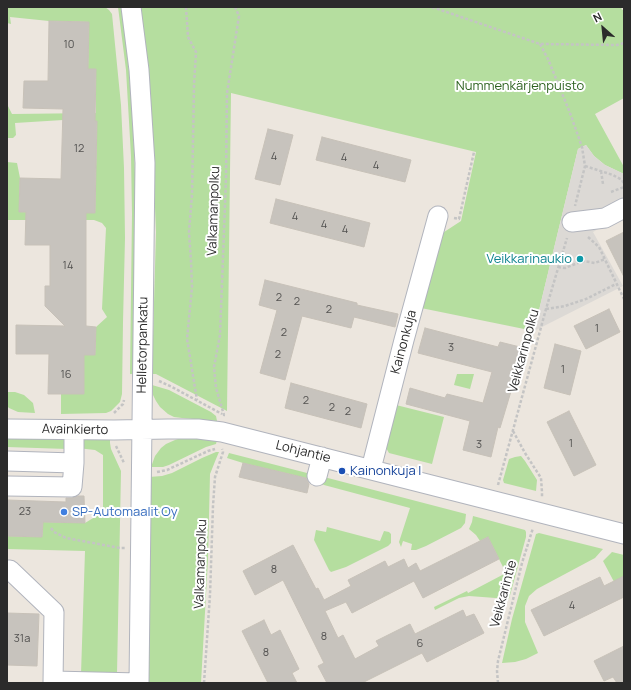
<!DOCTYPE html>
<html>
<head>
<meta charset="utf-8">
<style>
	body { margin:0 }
	#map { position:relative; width:631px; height:690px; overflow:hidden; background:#ece6de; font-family:Manrope,sans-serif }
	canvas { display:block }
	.frame { position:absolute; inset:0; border:8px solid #2b2b2b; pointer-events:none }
	.north { position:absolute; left:583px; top:8px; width:40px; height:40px; -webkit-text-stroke:3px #fff; paint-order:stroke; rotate:333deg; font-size:11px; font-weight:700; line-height:16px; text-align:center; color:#2b2b2b }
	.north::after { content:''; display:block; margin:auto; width:14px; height:18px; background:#2b2b2b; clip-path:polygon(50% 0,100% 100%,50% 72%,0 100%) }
</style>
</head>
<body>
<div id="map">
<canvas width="631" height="690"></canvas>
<div class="frame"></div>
<div class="north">N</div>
</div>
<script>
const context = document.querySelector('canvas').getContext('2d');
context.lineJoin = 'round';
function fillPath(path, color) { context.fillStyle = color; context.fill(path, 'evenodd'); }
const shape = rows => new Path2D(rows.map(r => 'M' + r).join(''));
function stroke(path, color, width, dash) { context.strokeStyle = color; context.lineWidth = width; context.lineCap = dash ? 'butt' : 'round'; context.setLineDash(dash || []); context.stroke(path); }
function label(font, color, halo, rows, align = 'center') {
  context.font = font + ' Manrope,sans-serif'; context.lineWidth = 4; context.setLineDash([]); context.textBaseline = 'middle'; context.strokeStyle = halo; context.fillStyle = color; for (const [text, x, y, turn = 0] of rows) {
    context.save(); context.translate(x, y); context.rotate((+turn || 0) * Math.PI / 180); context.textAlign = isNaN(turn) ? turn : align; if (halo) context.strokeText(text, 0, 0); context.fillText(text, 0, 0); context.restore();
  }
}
fillPath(shape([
	[10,7,105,7,109,10,112,14,121,105,124,168,125,238,123,322,122,394,120,402,111,411,106,413,61,414,61,394,84,394,84,355,95,355,96,327,107,317,102,309,106,228,102,223,94,220,7,220,7,162,17,163,20,178,19,212,95,213,97,121,63,120,15,123,16,135,13,138,7,138,7,104,12,114,96,113,96,69,88,69,89,22,49,21,10,17,11,24,7,23,7,8],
	[118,7,122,7,127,46,133,124,136,200,133,374,130,374,132,214,131,156,126,70],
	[140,7,621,7,622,10,624,9,624,98,595,114,624,167,624,174,605,165,594,156,586,145,578,149,534,331,421,308,438,236,461,221,476,152,231,93,227,411,156,374,152,374,156,232,151,111],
	[457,374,474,374,470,389,454,385],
	[152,385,169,390,211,412,216,416,217,421,182,418,174,417,168,414,160,407,156,401,153,395],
	[7,392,15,392,24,395,33,403,35,413,18,412,9,408,7,406],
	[396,405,444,417,432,464,389,453,385,446],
	[7,436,67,436,67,449,7,447],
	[78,436,110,438,110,443,111,449,121,471,117,674,81,674,85,551,7,549,7,536,42,537,43,522,85,523,103,512,103,455,95,450,77,448],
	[181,438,213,439,217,440,216,444,206,447,169,465,163,467,151,467,155,456,161,448,166,444,175,440],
	[216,452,219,452,216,459,210,474,208,559,201,683,147,683,149,477,162,476,172,473,202,458],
	[229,453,311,474,310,479,243,463,227,458],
	[521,456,525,461,537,480,536,491,504,483,503,480,509,459,515,457],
	[324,477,466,514,465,523,461,528,426,546,416,550,411,550,412,544,403,541,401,547,399,542,410,508,324,485,322,484],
	[473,516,525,530,526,532,526,537,509,599,469,596,459,598,435,610,434,607,467,591,468,593,506,573,488,537,480,541,476,535,469,529,472,522],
	[327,527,380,541,384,531,389,532,391,534,391,543,388,546,346,567,331,572,329,570,314,540,316,530,326,532],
	[539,533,603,549,595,558,537,589,529,596,525,606,525,622,538,653,526,659,515,662,502,663,512,619,536,534],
	[612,552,624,555,624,576,621,578,624,584,621,595,603,561]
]), '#b5de9f');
fillPath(shape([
	[586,145,594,156,605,165,624,174,624,214,593,232,623,286,534,331,578,149]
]), '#dcd9d5');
const building = shape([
	[49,21,89,22,88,69,96,69,95,121,97,121,95,213,86,213,86,326,96,327,95,355,84,355,84,394,48,394,49,354,16,354,16,325,65,326,45,306,45,286,50,286,50,245,25,245,26,212,19,212,20,178,61,179,63,109,23,108,24,81,48,81,49,21],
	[268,129,293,135,280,185,255,179,268,129],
	[322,137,411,160,405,182,316,160,322,137],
	[276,199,370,223,364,247,270,223,276,199],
	[624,232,624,277,606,241,624,232],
	[265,280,357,303,357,305,398,314,395,327,354,317,351,328,302,316,285,380,260,373,277,310,259,305,265,280],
	[609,309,620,332,586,349,574,326,609,309],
	[425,328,498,347,500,342,524,348,500,428,498,427,491,457,463,450,470,421,406,404,410,388,445,398,447,394,483,403,492,372,418,353,425,328],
	[555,344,581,351,570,395,544,388,555,344],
	[291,383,367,404,361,428,285,408,291,383],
	[569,411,596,465,574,476,547,422,569,411],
	[243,463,306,478,309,484,307,493,239,477,243,463],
	[78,496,84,496,85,523,43,522,42,537,7,536,7,500,66,502,66,498,72,498,78,496],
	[488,537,499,559,423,598,414,581,352,613,346,602,325,611,338,638,343,635,355,659,379,646,376,641,410,624,415,634,463,610,466,617,474,614,484,633,427,662,422,653,362,683,327,683,318,666,324,663,283,580,255,595,243,571,293,545,316,589,318,588,324,600,351,586,348,580,385,561,388,567,404,559,408,568,416,563,420,571,488,537],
	[624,576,624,597,544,636,531,610,600,577,604,586,624,576],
	[7,613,39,614,37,666,7,665,7,613],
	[264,620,271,635,280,630,299,669,292,673,297,683,268,683,242,631,264,620],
	[624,646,624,683,617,683,613,677,604,681,594,661,624,646]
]);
fillPath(building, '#c7c3bd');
stroke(building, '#c7c1b8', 1);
const minor = shape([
	[572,222,605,218,624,208],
	[7,429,114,430,168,429,198,429,222,432,624,534],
	[7,461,74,463,74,430],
	[371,469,404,340,438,216],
	[317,476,322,457],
	[7,486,72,487,74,463],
	[7,570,10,570,54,612,53,683],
	[53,681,139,683,145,163,139,70,131,7]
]);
stroke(minor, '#b1b4bd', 21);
stroke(shape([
	[186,7,188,37,196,52,194,84,192,194,189,232,191,261,192,287,187,339,197,400],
	[432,7,540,44,617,45,624,43],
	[540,44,548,59,570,113,582,147,585,166,575,206],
	[585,166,613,175,622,180,624,184],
	[601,171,603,184],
	[611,192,624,187],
	[454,218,459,219,474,152],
	[588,237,599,247,624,299],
	[558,267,565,268,583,261,595,263,605,259],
	[546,309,565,306,586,299,616,284],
	[159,381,172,387,222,414],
	[114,413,123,404,124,400],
	[225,415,224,415,216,388,214,367,220,335,226,178,227,93,239,16,235,7],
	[513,431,525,453,541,478,542,492,542,497],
	[116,446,124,463],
	[157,472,167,470,208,451,215,449],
	[498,485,546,309,567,238],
	[51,528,54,532,66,538,120,548,125,548],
	[204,683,210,595,213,506,215,477,223,452,222,449],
	[498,683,497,671,498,661,522,563,533,528]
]), '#c4c4c4', 2.5, [3, 2]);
stroke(minor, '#fff', 19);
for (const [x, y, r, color] of [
	[580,259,4,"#0f9aa8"],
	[342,471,4,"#1a4fb4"],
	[64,512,4,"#3f7fe0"]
]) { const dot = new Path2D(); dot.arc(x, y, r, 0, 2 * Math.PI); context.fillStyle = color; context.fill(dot); stroke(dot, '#fff', 1.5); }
label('11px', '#525150', null, [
	["10",69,45],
	["12",79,149],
	["4",274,157],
	["4",344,158],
	["4",376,166],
	["4",295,217],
	["4",324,225],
	["4",345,230],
	["14",68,266],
	["2",279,298],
	["2",297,302],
	["2",329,310],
	["1",597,329],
	["2",284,333],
	["3",451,348],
	["2",278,355],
	["1",563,370],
	["16",66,375],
	["2",306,401],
	["2",332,408],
	["2",348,412],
	["1",571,444],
	["3",479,445],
	["23",25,512],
	["8",274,570],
	["4",572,606],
	["8",324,637],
	["31a",22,639],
	["6",420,644],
	["8",266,653]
]);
label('13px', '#2e6320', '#fff', [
	["Nummenkärjenpuisto",520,86]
]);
label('13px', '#2b2b2b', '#fff', [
	["Valkamanpolku",214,211,-88],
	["Kainonkuja",404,342,-75],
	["Helletorpankatu",143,345,-89],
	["Veikkarinpolku",524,351,-75],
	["Avainkierto",75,430,1],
	["Lohjantie",303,452,14],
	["Valkamanpolku",201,564,-88],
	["Veikkarintie",504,594,-75]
]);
label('13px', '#0d838f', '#fff', [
	["Veikkarinaukio",572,259]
], 'right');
label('13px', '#164399', '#fff', [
	["Kainonkuja I",350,471]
], 'left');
label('13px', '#366cbe', '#fff', [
	["SP-Automaalit Oy",72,512]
], 'left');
</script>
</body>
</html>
